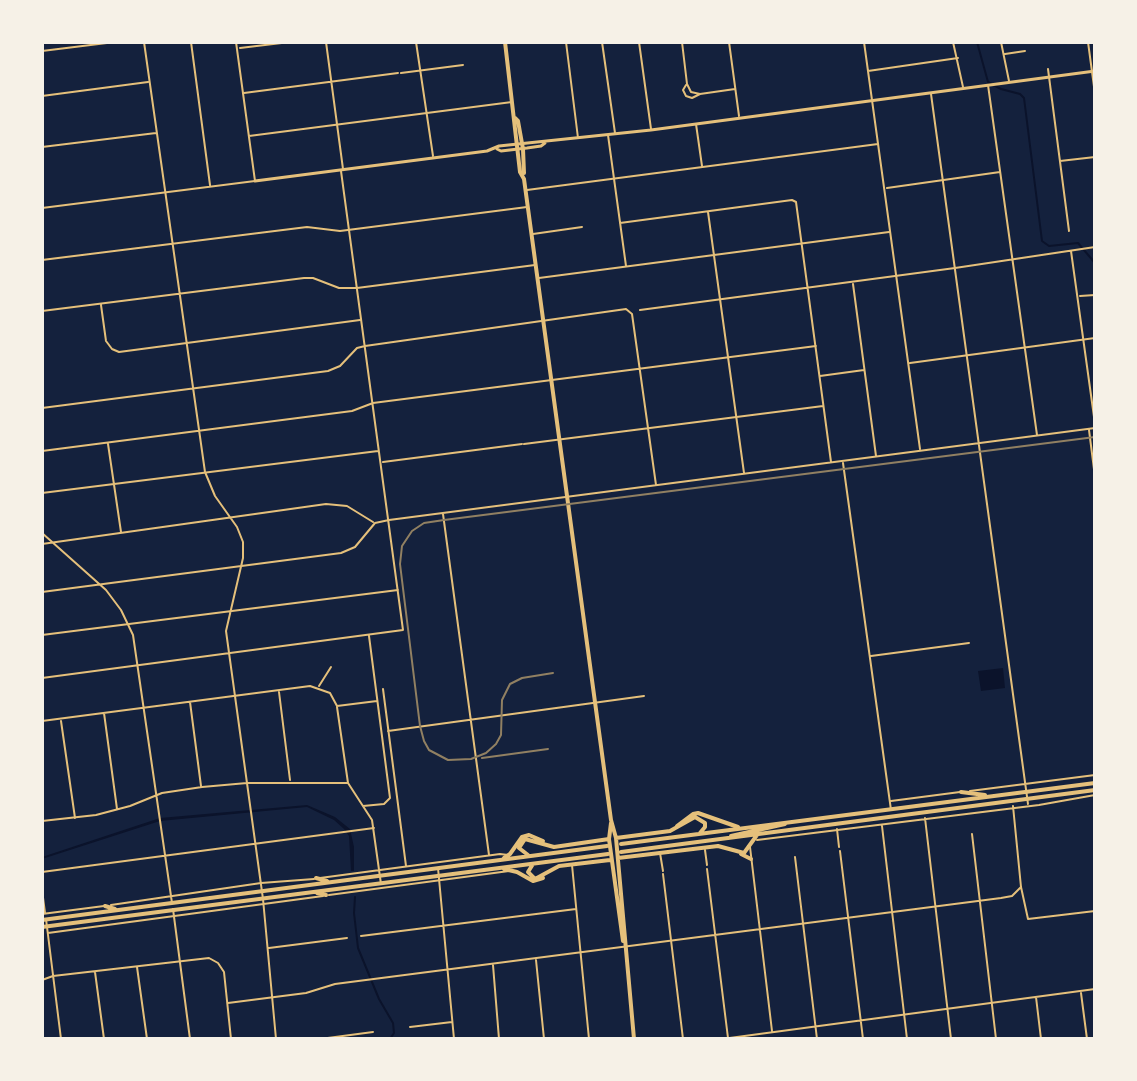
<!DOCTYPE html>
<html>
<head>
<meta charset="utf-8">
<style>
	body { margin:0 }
	#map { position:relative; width:1137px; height:1081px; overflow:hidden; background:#14213d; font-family:"Noto Sans",sans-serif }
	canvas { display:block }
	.frame { position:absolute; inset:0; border:44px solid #f6f1e7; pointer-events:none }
</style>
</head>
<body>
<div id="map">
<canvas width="1137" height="1081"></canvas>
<div class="frame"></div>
</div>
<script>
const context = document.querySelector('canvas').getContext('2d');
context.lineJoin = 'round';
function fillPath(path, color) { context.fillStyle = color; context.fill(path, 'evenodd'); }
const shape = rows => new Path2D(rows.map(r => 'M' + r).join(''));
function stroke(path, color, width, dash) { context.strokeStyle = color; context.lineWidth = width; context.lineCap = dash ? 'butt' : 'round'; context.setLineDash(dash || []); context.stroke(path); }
fillPath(shape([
	[1003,668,1005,688,981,691,978,671],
	[307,805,335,817,350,829,354,847,354,871,351,871,349,836,344,829,334,820,307,807,160,821,42,859,42,857,160,818]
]), '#0b132b');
stroke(shape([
	[977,42,988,82,1001,89,1020,94,1024,98,1042,241,1049,246,1078,243,1095,263],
	[355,897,354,913,358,948,379,999,393,1023,394,1033,390,1039]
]), '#0b132b', 2);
stroke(shape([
	[144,42,205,472,215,496,237,527,243,542,243,558,226,631,263,899,276,1039],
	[191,42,210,185],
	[326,42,343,169],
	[416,42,433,156],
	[566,42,578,138],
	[602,42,615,133],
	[639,42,651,129],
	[682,42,687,84,691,92,700,94,735,89],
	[729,42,739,116],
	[864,42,920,449],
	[953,42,963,87],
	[1001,42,1009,81],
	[1088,42,1095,94],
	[566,43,576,42],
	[240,48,290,42],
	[42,51,115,42],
	[1005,54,1025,51],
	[1048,69,1069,231],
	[868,71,958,58],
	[401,73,463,65],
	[686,85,683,90,686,96,692,98,700,94],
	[988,85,1037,435],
	[244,93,398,73],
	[931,94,1028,804],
	[42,96,148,82],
	[696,124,702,166],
	[608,135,626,266],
	[249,136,512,102],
	[42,147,156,133],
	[1060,161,1095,157],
	[887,188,1000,172],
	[527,190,878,144],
	[42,208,255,181,236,42],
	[708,212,744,473],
	[620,223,792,200,796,202,831,462],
	[533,234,582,227],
	[1071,251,1095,424],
	[42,260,307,227,340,231,527,207],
	[539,278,889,232],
	[853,284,876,456],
	[1080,296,1095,295],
	[101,305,106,341,112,349,119,352,360,320],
	[640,310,955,268,1095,247],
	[42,311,304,278,313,278,339,288,357,288,535,265],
	[910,363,1095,338],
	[820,376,864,370],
	[42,408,328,371,340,366,357,348,365,346,626,309,632,314,656,485],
	[1089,430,1095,477],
	[108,444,121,532],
	[524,444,823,406],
	[42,451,352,411,373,403,816,346],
	[383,462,522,444],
	[843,463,891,810],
	[42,493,378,451],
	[443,514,489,855],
	[42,533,106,590,121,610,133,635,172,903],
	[42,544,326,504,347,506,373,522],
	[42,592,341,553,355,547,375,523,389,520,1095,428],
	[42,635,398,590],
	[871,656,969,643],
	[42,678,403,630,341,171],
	[319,686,331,667],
	[383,689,406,866],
	[279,692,290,780],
	[190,702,201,786],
	[337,707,348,783,372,820,381,884],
	[104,713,117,809],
	[42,721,310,686,330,693,337,706,377,701],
	[61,721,75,818],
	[388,731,644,696],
	[970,791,1095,775],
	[891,801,960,792],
	[363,806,384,804,390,798,369,636],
	[1013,806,1021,887,1028,919,1095,911],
	[925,818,951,1039],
	[42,821,96,815,130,806,162,793,202,787,247,783,348,783],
	[882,826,907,1039],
	[837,829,839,847],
	[972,834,996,1039],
	[757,840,1039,805,1095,795],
	[750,847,772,1031],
	[705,850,707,865],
	[840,851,863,1039],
	[660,853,663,871],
	[795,857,817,1039],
	[572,865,589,1039],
	[438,868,454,1039],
	[707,869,728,1038],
	[42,872,374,828],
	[663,874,683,1039],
	[320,878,500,854,508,855],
	[42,890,45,913],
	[329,895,509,871],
	[111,905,261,883,314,879],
	[173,909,190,1039],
	[42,914,104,906],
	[46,919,61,1039],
	[48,933,323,896],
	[361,936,576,909],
	[269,948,347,938],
	[536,960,544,1039],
	[493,965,499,1039],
	[137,967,147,1039],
	[95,972,104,1039],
	[42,980,53,976,209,958,218,963,224,972,231,1039],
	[1081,993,1087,1039],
	[1036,997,1041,1039],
	[228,1003,306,993,335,984,1001,898,1012,896,1021,887],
	[410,1027,452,1022],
	[320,1039,373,1032],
	[722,1039,1095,989]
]), '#e5c07b', 2);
stroke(shape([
	[497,149,501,151,527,148,541,146,545,143],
	[255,181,487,151,499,146,651,130,1095,71]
]), '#e5c07b', 3);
stroke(shape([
	[505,42,520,172,524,179,611,820,616,838,634,1039],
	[515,118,518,121,523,149,524,173],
	[961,792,985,795],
	[611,823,609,839,623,941],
	[677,826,693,814,698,813,738,827],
	[731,836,785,824],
	[616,838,670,831,695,817,705,823,705,827,700,833],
	[621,844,1095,783],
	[621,852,1095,790],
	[741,854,751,859],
	[528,855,519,848,525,839,554,847,609,839],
	[504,858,510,854,522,837,529,835,543,841],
	[618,858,718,846,744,853,757,835],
	[533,864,528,872,535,879,559,866,610,860],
	[504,869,517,872,533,881,543,878],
	[316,878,327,881],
	[317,893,326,895],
	[105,906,115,909],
	[42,920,607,846],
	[42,927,608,854]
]), '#e5c07b', 4);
stroke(shape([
	[553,673,522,678,510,684,502,700,501,735,496,744,486,753,471,759,448,760,429,750,424,741,420,726,400,564,402,546,412,531,424,523,444,520,1095,437],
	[482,758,548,749]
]), '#918062', 2);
</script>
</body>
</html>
